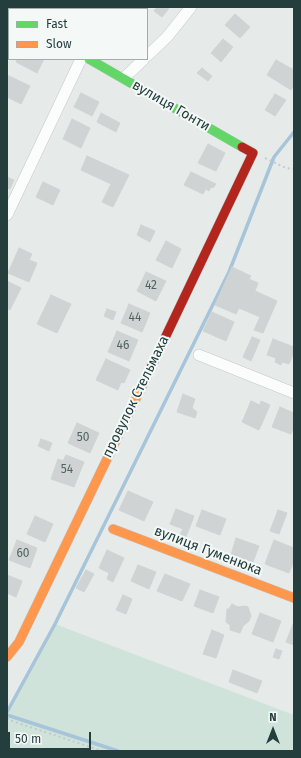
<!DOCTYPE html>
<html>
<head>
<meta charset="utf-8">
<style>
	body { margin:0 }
	#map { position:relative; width:301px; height:758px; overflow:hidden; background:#e6ebea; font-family:"Fira Sans",sans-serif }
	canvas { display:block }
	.frame { position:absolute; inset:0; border:8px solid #243e3d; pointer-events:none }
	.legend { position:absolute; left:8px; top:8px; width:140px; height:52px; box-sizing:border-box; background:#f4f9f8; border:1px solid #a1aead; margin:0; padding:5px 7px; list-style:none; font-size:12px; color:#243e3d }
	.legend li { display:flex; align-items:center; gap:8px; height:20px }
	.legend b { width:20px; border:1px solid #a1aead }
	.north { position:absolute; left:253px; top:710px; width:40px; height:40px; -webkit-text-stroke:3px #f4f9f8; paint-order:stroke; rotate:0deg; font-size:11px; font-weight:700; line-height:16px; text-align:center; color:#243e3d }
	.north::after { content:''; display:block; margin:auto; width:14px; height:18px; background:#243e3d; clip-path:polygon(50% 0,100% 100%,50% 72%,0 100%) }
	.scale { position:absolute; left:8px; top:732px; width:83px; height:18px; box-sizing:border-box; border:2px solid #243e3d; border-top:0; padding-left:5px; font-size:12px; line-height:14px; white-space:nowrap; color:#243e3d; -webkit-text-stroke:3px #f4f9f8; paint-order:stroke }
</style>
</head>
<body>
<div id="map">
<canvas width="301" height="758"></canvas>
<div class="frame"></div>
<ul class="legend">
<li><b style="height:5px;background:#63d668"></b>Fast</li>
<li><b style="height:5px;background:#ff974d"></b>Slow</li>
</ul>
<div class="north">N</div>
<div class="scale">50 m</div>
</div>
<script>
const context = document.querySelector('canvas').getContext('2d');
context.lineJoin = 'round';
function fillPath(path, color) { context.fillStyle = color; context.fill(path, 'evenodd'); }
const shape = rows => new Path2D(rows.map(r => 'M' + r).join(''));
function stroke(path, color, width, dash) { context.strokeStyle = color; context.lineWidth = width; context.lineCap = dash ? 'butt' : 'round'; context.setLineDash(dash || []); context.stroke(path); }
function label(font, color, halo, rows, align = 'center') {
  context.font = font + ' "Fira Sans",sans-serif'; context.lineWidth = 4; context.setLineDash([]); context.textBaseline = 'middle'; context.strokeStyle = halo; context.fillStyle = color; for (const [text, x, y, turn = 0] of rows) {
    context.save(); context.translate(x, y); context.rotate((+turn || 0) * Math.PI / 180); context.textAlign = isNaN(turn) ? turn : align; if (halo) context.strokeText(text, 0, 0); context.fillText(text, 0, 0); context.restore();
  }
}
fillPath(shape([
	[55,624,294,715,294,751,7,751,7,712]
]), '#cfe3db');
stroke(shape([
	[7,712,55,624,157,418,229,272,274,157,294,132],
	[7,715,118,751]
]), '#a8c4d8', 3.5);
const building = shape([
	[66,7,88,7,91,9,64,9,66,7],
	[157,7,170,7,162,17,154,11,157,7],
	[235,14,250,27,240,38,225,25,235,14],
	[223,39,233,47,221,62,211,53,223,39],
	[17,59,44,59,37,73,16,62,17,59],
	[276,60,294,70,294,85,291,90,267,75,276,60],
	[202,68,212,76,208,81,197,73,202,68],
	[7,75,30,86,21,104,7,97,7,75],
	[81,93,99,102,92,116,74,107,81,93],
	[275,94,286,100,275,116,265,110,275,94],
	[101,113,120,123,116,132,97,122,101,113],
	[72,119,90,128,81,148,63,139,72,119],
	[208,144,225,153,216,171,198,163,208,144],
	[87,156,129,175,113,207,102,202,111,184,81,170,87,156],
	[191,172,216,184,213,188,211,187,209,191,206,189,203,194,184,185,191,172],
	[7,177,14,180,10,189,7,188,7,177],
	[43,182,60,190,53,205,36,197,43,182],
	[141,225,155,231,150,242,137,235,141,225],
	[166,241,181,249,172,268,156,260,166,241],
	[19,248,32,254,29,260,37,263,29,282,8,273,19,248],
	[232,267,251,276,249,279,258,283,255,291,277,301,263,333,254,330,260,317,239,308,236,314,215,305,232,267],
	[146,272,166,281,156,301,137,291,146,272],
	[7,281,21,288,10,310,7,308,7,281],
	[51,295,71,304,57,333,37,324,51,295],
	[129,304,150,313,142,332,121,323,129,304],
	[107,309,116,312,113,320,104,316,107,309],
	[212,312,234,322,226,341,203,331,212,312],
	[117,331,138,340,129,361,108,352,117,331],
	[252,337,260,340,251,361,243,357,252,337],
	[273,339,294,347,294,352,289,364,282,362,281,365,275,362,276,358,267,355,273,339],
	[106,359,130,370,124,383,121,382,118,390,96,380,106,359],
	[183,394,195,399,192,408,197,412,195,418,177,412,183,394],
	[251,401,260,405,261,401,270,405,259,430,242,422,251,401],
	[280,407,294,413,294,426,291,434,272,427,280,407],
	[77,423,99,433,90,453,68,443,77,423],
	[41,439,52,443,49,451,38,446,41,439],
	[66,455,84,462,74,487,51,479,58,459,63,461,66,455],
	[128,491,153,502,144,521,119,510,128,491],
	[176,509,194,516,186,537,180,535,183,529,170,524,176,509],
	[202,510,226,519,220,535,196,526,202,510],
	[278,510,287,513,279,534,270,531,278,510],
	[35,516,53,524,45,542,27,534,35,516],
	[236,538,259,546,253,562,231,555,236,538],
	[17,540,37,548,30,568,9,560,17,540],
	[274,540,294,548,294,561,289,573,265,564,274,540],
	[107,550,124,558,113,582,107,579,109,573,99,568,107,550],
	[138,565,156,572,149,589,131,581,138,565],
	[86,570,94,574,84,592,76,588,86,570],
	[165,574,190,584,182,601,157,591,165,574],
	[7,575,22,581,16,597,7,593,7,575],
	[200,590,219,597,213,613,194,606,200,590],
	[123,595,132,599,126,614,116,610,123,595],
	[232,604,238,607,245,606,248,607,251,616,249,621,243,626,240,633,230,630,230,625,226,622,227,609,229,609,232,604],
	[260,613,281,621,273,642,252,634,260,613],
	[293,624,294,625,294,645,286,642,293,624],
	[212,630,224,635,216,658,203,654,212,630],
	[276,649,282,651,279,659,273,657,276,649],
	[233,670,262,681,257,693,229,682,233,670]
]);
fillPath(building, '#cfd3d3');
stroke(building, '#ced4d3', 1);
const street = shape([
	[7,17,9,18],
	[147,56,167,37,191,7],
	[124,78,144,59],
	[7,215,81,59],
	[199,355,294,393]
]);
const fast = shape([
	[89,59,242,147]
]);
const slow = shape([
	[113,529,294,598],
	[7,657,19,642,144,382]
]);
const jam = shape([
	[144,382,253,153,242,147]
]);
stroke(street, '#c3c8c7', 12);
stroke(fast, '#c1c8c7', 10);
stroke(slow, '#c1c8c7', 10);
stroke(jam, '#c1c8c7', 10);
stroke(shape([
	[265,158,286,168,294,169],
	[7,718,9,720,102,751]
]), '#c2caca', 2, [2, 3]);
stroke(street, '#fbfcfc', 11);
stroke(fast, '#63d668', 9);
stroke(slow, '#ff974d', 9);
stroke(jam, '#b3261e', 9);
label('12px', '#506463', null, [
	["42",151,286],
	["44",135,318],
	["46",123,346],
	["50",83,438],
	["54",67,470],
	["60",23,554]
]);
label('14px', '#243e3d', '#f4f9f8', [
	["вулиця Гонти",171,106,30],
	["провулок Стельмаха",136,397,-64],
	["вулиця Гуменюка",208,551,21]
]);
</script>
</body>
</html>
